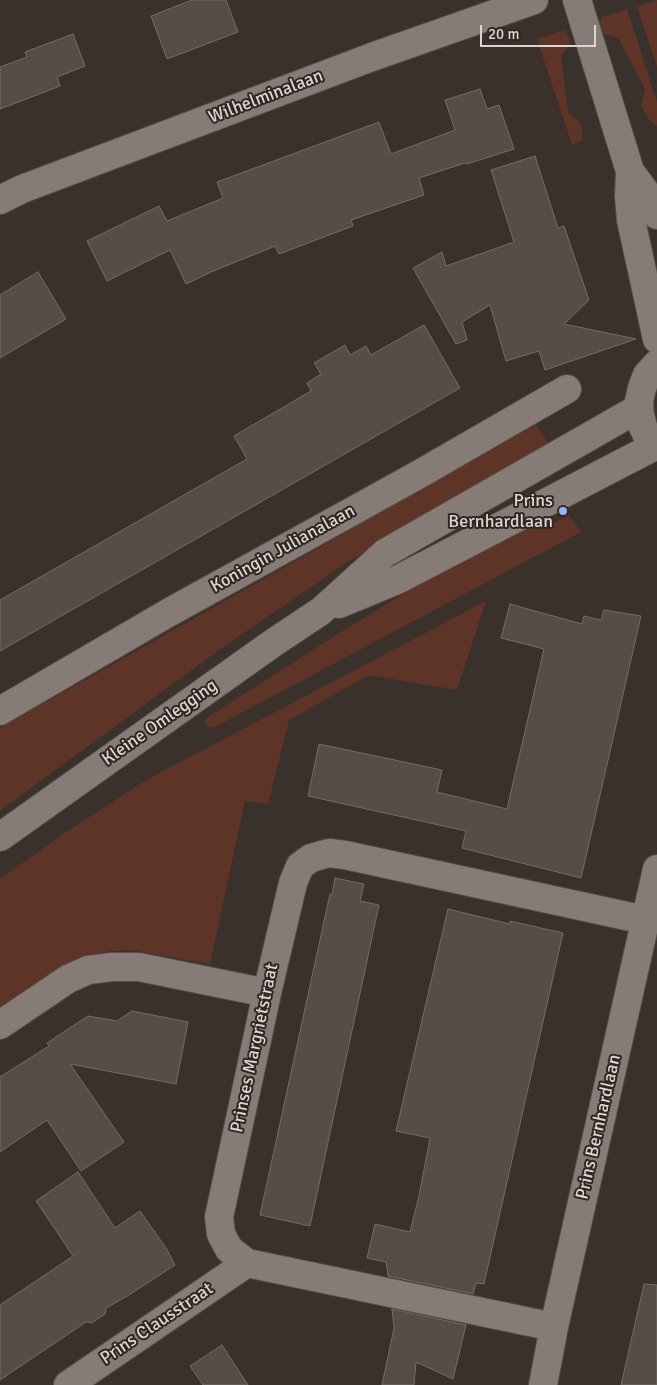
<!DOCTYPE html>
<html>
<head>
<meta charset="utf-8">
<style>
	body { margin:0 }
	#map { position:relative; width:657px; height:1385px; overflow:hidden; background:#3a302c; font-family:Signika,sans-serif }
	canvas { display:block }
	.scale { position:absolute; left:480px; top:25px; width:116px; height:22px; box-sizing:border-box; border:2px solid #dcd5d3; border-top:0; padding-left:6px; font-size:15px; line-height:18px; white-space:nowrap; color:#dcd5d3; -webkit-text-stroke:4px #302622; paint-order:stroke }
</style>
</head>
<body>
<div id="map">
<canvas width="657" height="1385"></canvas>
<div class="scale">20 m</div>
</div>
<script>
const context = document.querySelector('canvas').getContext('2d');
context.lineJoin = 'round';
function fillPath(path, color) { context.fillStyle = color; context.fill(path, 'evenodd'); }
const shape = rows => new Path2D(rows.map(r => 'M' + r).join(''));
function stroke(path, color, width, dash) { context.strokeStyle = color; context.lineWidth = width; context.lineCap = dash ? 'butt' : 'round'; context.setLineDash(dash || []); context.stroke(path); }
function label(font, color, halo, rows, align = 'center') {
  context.font = font + ' Signika,sans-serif'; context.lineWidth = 4; context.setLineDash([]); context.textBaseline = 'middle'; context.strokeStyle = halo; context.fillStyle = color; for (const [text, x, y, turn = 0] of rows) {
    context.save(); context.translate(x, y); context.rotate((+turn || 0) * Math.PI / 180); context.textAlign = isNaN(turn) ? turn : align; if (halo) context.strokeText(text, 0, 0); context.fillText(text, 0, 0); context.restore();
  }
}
fillPath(shape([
	[657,0,657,67,637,7],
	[627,9,657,102,657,126,651,123,641,105,645,89,618,38,602,34,600,29,601,18],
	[565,30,570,39,571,44,561,56,568,112,581,123,583,140,572,145,537,39],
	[534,422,551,447,349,561,219,650,0,811,0,728,322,546],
	[547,512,554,523,569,515,581,532,215,727,209,727,204,723,205,720,208,717,344,630,454,563],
	[486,601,457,690,369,675,289,720,268,804,245,801,210,964,132,950,110,951,76,959,0,1009,0,879,63,834,148,779]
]), '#5d3426');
const building = shape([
	[192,0,226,0,238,32,167,59,151,16,192,0],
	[73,34,85,66,57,77,60,86,0,109,0,67,27,57,25,52,73,34],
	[480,89,487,109,499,105,514,149,467,164,465,163,419,178,424,195,351,220,353,226,279,254,275,246,211,272,186,284,170,250,107,281,87,241,159,206,167,221,223,198,217,182,379,122,391,154,455,130,445,100,480,89],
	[535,156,558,228,564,226,589,300,564,324,636,339,545,370,539,351,506,361,490,305,462,322,467,340,456,344,413,268,442,252,446,266,514,242,491,170,535,156],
	[38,272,66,319,0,358,0,295,38,272],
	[424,325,460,388,0,651,0,600,247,459,234,436,311,391,307,383,321,374,314,363,345,345,350,355,366,346,371,355,424,325],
	[510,604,582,624,584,616,601,620,604,610,641,616,581,878,462,848,466,831,308,796,319,744,442,770,437,792,507,809,544,649,501,638,510,604],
	[335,878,364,884,360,901,379,905,310,1226,260,1215,330,894,332,895,335,878],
	[448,909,510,924,510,921,563,933,484,1284,476,1283,473,1294,388,1276,386,1262,367,1258,375,1224,410,1232,419,1196,430,1138,396,1131,448,909],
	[132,1011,188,1022,176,1084,70,1064,124,1142,81,1171,47,1120,0,1152,0,1077,49,1046,47,1043,88,1016,117,1021,132,1011],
	[78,1172,115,1228,140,1211,166,1248,175,1265,129,1295,106,1308,105,1314,92,1323,86,1322,0,1380,0,1305,73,1256,36,1201,78,1172],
	[644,1284,657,1285,657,1385,621,1385,644,1284],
	[392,1309,466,1325,453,1379,416,1362,414,1385,382,1385,394,1328,392,1309],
	[222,1345,248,1385,203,1385,190,1366,222,1345]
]);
fillPath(building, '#574c48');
stroke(building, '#776b67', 1);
const minor = shape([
	[577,0,630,171,646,193,657,215],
	[630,171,629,196,631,220,657,339],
	[0,200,22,189,372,57,534,0],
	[0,711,168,613,416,476,567,389],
	[0,1025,68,979,88,970,112,967,139,967,267,993],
	[554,1327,247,1263,229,1249,221,1234,219,1217,267,993,293,883,300,866,311,858,329,853,345,855,645,920],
	[68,1385,247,1263],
	[543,1385,554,1327,657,869]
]);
const tertiary = shape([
	[657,364,647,375,642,388,639,401,640,415,643,427,648,437,657,447],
	[339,604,397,580,655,446],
	[0,837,273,643,321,611,385,553,639,408]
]);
stroke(minor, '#554d49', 30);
stroke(tertiary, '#554d49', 30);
stroke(minor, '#877b77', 28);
stroke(tertiary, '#877b77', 28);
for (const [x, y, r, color] of [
	[563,511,5,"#95b6fd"]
]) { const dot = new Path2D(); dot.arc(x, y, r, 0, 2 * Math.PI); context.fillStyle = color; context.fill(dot); stroke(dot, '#302622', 2); }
label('18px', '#dcd5d3', '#302622', [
	["Wilhelminalaan",266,97,-21],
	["Koningin Julianalaan",283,549,-29],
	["Kleine Omlegging",160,723,-35],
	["Prinses Margrietstraat",255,1048,-78],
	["Prins Bernhardlaan",599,1127,-77],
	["Prins Clausstraat",157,1324,-34]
]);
label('18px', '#dcd5d3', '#302622', [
	["Prins",553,501],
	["Bernhardlaan",553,522]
], 'right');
</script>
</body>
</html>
